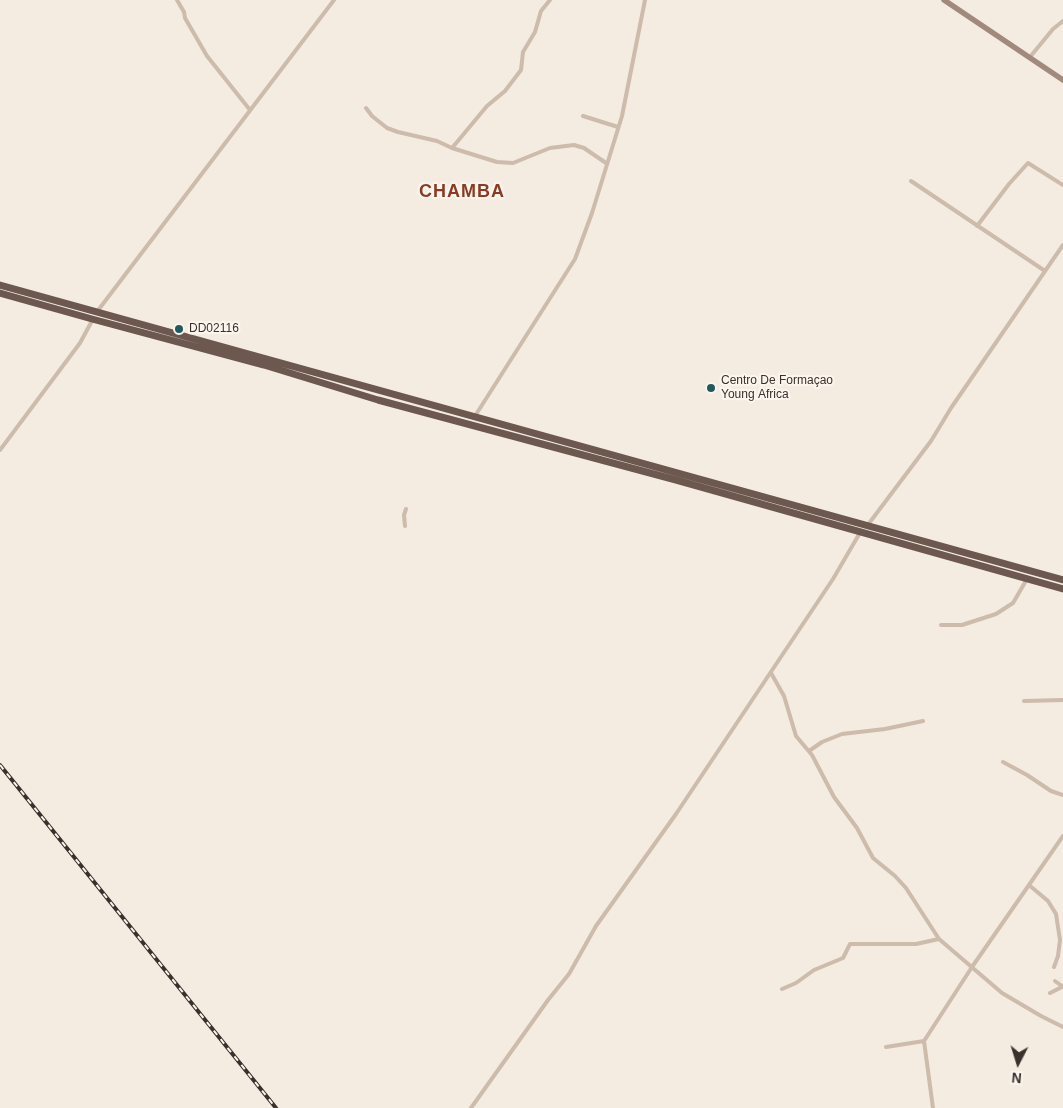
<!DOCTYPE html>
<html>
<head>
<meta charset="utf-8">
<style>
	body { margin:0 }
	#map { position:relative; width:1063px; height:1108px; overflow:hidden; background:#f4ebe1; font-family:Helvetica,sans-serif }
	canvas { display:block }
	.north { position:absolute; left:993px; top:1038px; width:50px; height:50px; -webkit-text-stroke:4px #fbf5ee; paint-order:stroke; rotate:185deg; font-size:14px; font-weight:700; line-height:20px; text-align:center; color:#3b302b }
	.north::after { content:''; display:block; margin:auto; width:18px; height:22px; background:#3b302b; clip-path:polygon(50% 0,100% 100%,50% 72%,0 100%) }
</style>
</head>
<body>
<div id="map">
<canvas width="1063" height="1108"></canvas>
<div class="north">N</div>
</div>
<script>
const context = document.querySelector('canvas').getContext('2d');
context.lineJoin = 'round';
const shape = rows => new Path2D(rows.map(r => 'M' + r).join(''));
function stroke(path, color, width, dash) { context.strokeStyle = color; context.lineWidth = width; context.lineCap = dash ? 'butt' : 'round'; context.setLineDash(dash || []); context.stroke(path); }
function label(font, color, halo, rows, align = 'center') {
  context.font = font + ' Helvetica,sans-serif'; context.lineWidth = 4.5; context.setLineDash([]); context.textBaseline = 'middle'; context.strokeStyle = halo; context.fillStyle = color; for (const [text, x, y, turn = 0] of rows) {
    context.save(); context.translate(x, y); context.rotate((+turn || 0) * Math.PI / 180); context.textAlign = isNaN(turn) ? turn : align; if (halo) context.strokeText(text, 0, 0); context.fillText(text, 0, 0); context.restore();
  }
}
stroke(shape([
	[177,0,184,12,185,18,207,56,250,110],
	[1030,57,1053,29,1063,21],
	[366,108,372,116,387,128,398,132,437,141,452,148,497,162,513,163,550,148,574,145,584,148,606,163],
	[583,116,618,127],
	[452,148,487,106,505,91,521,70,523,52,535,32,541,11,550,0],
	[911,181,1045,271],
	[977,226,1009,184,1028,163,1063,185],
	[96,313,334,0],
	[475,416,575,259,592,213,622,116,645,0],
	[0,450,80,343,93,319],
	[405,526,404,515,406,509],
	[867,526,931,441,951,408,1063,245],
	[941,625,962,625,996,614,1013,603,1027,579],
	[771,673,784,696,796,736,812,755,834,797,857,828,873,858,895,876,906,888,939,939,1002,993,1041,1016,1063,1027],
	[1024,701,1063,700],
	[809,751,822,742,842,734,885,729,923,721],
	[1003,762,1027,775,1051,791,1063,795],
	[1029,885,1048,901,1056,914,1060,940,1058,956,1054,967],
	[1055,981,1063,987],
	[782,989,796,983,814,970,843,958,850,944,916,944,939,939],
	[1050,993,1062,987],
	[886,1047,924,1041],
	[471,1108,548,1000,569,974,596,926,676,814,833,579,861,531],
	[933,1108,924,1041,972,967,1063,836]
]), '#cdbbac', 4);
stroke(shape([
	[944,0,1063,80]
]), '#a18a7d', 5.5);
stroke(shape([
	[0,285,1063,580],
	[0,293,92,319,264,365,378,400,676,480,1063,589]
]), '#6c584f', 7);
const rail = shape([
	[0,765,276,1108]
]);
stroke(rail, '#3b302b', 4);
stroke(rail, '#fbf5ee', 2, [5.5]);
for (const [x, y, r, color] of [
	[179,329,5,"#1f5a5e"],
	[711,388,5,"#1f5a5e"]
]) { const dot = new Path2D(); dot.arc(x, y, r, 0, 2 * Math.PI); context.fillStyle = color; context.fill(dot); stroke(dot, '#fbf5ee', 2); }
label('12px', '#3b302b', '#fbf5ee', [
	["DD02116",189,329],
	["Centro De Formaçao",721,381],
	["Young Africa",721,395]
], 'left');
context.letterSpacing = '1px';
label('bold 18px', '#8c3b22', '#fbf5ee', [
	["CHAMBA",462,192]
]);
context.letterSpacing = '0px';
</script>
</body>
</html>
